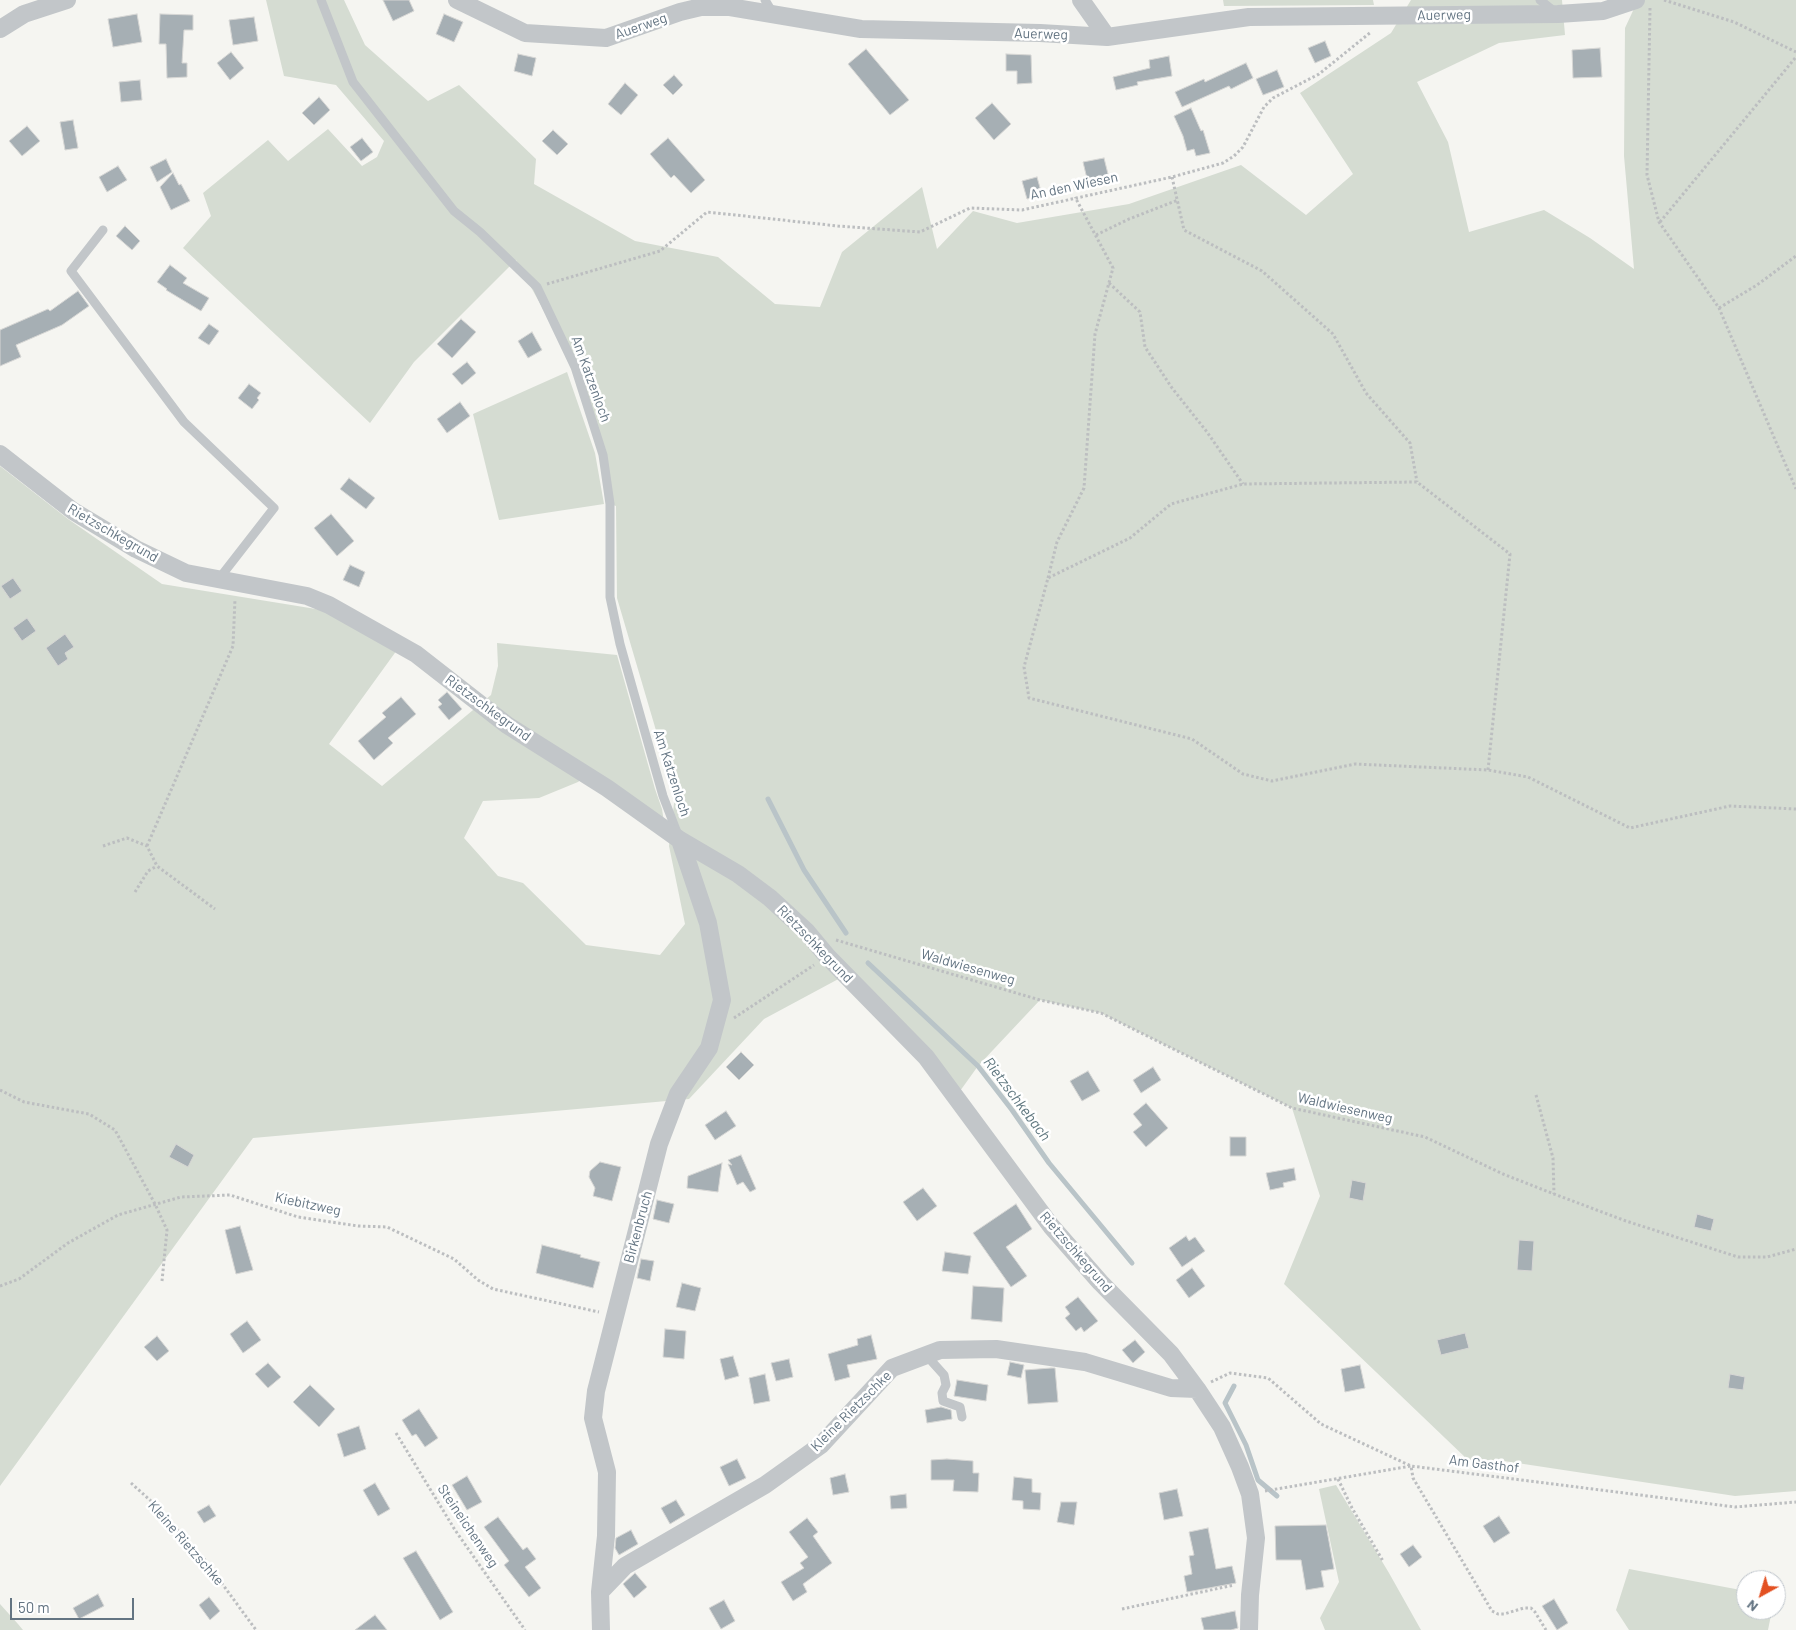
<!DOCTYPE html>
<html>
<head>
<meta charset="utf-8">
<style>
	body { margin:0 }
	#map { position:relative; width:1796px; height:1630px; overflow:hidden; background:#f5f5f1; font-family:Barlow,sans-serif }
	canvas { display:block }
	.north { position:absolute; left:1736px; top:1570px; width:50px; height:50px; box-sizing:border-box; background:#fff; border:1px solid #c1c7cd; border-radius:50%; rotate:219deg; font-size:14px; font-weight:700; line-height:20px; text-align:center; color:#637482 }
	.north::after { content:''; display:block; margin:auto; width:18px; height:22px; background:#e35122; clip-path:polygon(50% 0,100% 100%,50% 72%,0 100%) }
	.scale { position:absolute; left:10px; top:1598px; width:124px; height:22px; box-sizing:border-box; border:2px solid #637482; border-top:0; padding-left:6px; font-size:15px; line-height:18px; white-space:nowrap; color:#637482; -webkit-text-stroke:4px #fff; paint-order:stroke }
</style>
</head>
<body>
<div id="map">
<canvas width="1796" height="1630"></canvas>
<div class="north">N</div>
<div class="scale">50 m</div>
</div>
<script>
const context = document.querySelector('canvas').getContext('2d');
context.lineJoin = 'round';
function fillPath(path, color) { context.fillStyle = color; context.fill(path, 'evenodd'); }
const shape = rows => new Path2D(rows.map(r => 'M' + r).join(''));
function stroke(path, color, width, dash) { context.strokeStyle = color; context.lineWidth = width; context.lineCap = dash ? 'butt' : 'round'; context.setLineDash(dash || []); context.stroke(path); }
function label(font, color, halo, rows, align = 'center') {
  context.font = font + ' Barlow,sans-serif'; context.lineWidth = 5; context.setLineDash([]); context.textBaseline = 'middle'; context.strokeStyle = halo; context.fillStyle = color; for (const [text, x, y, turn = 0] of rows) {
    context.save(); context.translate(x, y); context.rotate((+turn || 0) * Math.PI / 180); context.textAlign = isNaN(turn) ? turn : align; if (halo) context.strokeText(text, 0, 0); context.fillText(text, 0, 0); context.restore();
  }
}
fillPath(shape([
	[266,0,344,0,365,45,428,101,459,85,536,159,534,184,635,241,718,257,775,304,820,307,842,252,922,187,937,249,973,211,1017,223,1129,204,1241,165,1306,215,1353,174,1300,93,1391,33,1411,0,1562,0,1565,35,1499,43,1417,82,1448,142,1469,232,1544,210,1590,238,1634,269,1624,156,1625,28,1638,0,1796,0,1796,1491,1735,1496,1504,1461,1468,1460,1284,1284,1320,1196,1292,1108,1101,1013,1040,1000,978,1066,955,1098,844,976,764,1019,689,1099,253,1138,0,1486,0,466,68,519,162,584,322,610,397,650,329,744,382,786,491,695,498,666,497,643,617,655,655,789,662,809,664,822,591,771,578,782,539,798,483,801,464,838,498,876,523,883,586,945,660,955,685,924,669,846,675,795,617,598,616,506,610,504,603,455,575,367,516,260,414,362,370,423,183,248,211,216,203,193,268,140,288,161,328,129,362,166,377,157,384,141,336,85,284,76],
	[1223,0,1373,0,1374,5,1224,6],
	[567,372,595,453,604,504,499,520,473,414],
	[1336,1485,1389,1573,1421,1630,1325,1630,1320,1618,1339,1582,1319,1489],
	[1629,1569,1746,1591,1746,1610,1772,1610,1768,1630,1629,1630,1616,1610],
	[0,1604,18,1624,23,1630,0,1630]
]), '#d5dcd2');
stroke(shape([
	[768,799,804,870,846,933],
	[868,963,978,1066,1012,1110,1049,1163,1132,1263],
	[1234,1386,1225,1403,1246,1445,1258,1480,1277,1496]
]), '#b9c4c8', 5);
const building = shape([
	[383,0,409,0,414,11,393,21,383,0],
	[137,14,142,42,113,47,108,19,137,14],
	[160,14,193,15,193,30,184,30,182,63,187,63,187,77,167,78,166,44,159,44,160,14],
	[444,14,463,22,454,42,436,34,444,14],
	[254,17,258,41,233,45,229,20,254,17],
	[1325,41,1331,56,1315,63,1308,48,1325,41],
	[1600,48,1602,77,1573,78,1572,50,1600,48],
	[866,49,909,100,890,115,848,64,866,49],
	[231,52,244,68,230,80,217,63,231,52],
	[518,54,536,58,532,76,514,71,518,54],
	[1006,54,1031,55,1032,83,1017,84,1017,71,1006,71,1006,54],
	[1169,56,1172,76,1137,82,1138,85,1116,90,1113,77,1150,68,1149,60,1169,56],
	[1246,63,1253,78,1231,89,1229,86,1182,107,1175,92,1204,79,1205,82,1246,63],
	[1277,70,1284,87,1263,95,1256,79,1277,70],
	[674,75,683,85,673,95,663,85,674,75],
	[140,80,142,100,121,102,119,82,140,80],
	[625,83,638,95,621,115,608,104,625,83],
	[319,97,330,110,314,125,302,113,319,97],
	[992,103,1011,124,994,140,975,118,992,103],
	[1191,108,1201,131,1203,130,1210,153,1196,156,1194,149,1187,151,1183,136,1174,116,1191,108],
	[73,120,78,148,65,150,60,122,73,120],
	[27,126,40,141,22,156,9,141,27,126],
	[553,130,568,144,557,155,542,141,553,130],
	[362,138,373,152,361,161,350,147,362,138],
	[668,138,705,180,691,193,674,175,671,178,650,154,668,138],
	[1104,158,1109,178,1088,183,1083,162,1104,158],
	[166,159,172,172,157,182,150,167,166,159],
	[118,166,127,180,107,192,99,177,118,166],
	[173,173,179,185,181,184,190,201,171,210,160,187,173,173],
	[1037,177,1042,195,1027,199,1022,181,1037,177],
	[125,226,140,241,132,250,116,236,125,226],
	[170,265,187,278,183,283,209,298,201,311,166,290,167,289,157,282,170,265],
	[78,291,89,306,62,325,16,345,21,357,0,366,0,330,48,309,50,311,78,291],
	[461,319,476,332,452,358,437,344,461,319],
	[209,324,219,331,209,345,198,338,209,324],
	[532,332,542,350,528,358,518,341,532,332],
	[467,362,476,373,462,385,452,374,467,362],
	[249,384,261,393,257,398,259,400,252,409,238,398,249,384],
	[460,402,470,416,447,433,437,419,460,402],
	[349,478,375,498,366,509,340,489,349,478],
	[331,514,354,541,337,556,314,528,331,514],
	[350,565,365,572,359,587,343,580,350,565],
	[13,578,22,591,10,599,1,586,13,578],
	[27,618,36,631,22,641,13,628,27,618],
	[65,634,74,647,65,653,68,659,58,666,46,648,65,634],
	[447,692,462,709,449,720,438,707,442,704,438,700,447,692],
	[401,697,416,714,388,738,393,743,374,760,358,741,386,717,382,713,401,697],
	[741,1052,754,1065,739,1080,726,1067,741,1052],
	[1153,1067,1161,1080,1141,1093,1133,1080,1153,1067],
	[1088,1071,1100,1091,1082,1101,1070,1081,1088,1071],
	[1146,1103,1168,1128,1146,1147,1133,1132,1142,1125,1133,1114,1146,1103],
	[726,1111,736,1126,715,1140,705,1125,726,1111],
	[1230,1137,1246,1137,1246,1156,1230,1156,1230,1137],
	[176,1144,194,1155,188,1167,169,1157,176,1144],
	[741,1155,756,1189,750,1192,743,1182,737,1185,728,1164,732,1165,728,1160,741,1155],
	[600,1162,621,1167,612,1201,593,1196,595,1188,589,1177,590,1171,600,1162],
	[722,1163,718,1192,687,1188,688,1176,722,1163],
	[1294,1168,1296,1180,1283,1183,1284,1187,1270,1190,1266,1173,1294,1168],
	[1352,1180,1366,1183,1363,1201,1349,1198,1352,1180],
	[923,1188,937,1206,917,1221,903,1202,923,1188],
	[657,1200,674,1204,669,1223,653,1219,657,1200],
	[1016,1204,1032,1229,1006,1247,1027,1276,1011,1287,973,1233,1016,1204],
	[1697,1214,1714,1219,1711,1231,1694,1227,1697,1214],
	[240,1226,253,1270,236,1274,225,1230,240,1226],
	[1186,1236,1189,1241,1195,1237,1205,1251,1182,1267,1169,1248,1186,1236],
	[1519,1240,1534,1241,1532,1271,1517,1270,1519,1240],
	[542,1245,581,1255,580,1257,600,1262,593,1288,536,1273,542,1245],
	[945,1252,971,1256,968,1274,942,1271,945,1252],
	[641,1259,654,1261,650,1281,637,1278,641,1259],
	[1192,1268,1205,1286,1189,1298,1176,1280,1192,1268],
	[682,1283,701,1288,695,1311,676,1307,682,1283],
	[973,1286,1004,1288,1002,1322,971,1319,973,1286],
	[1078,1297,1098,1321,1084,1332,1081,1327,1076,1331,1065,1318,1070,1314,1065,1307,1078,1297],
	[247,1321,261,1340,243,1353,230,1334,247,1321],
	[665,1329,686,1331,684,1359,663,1357,665,1329],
	[1465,1333,1469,1348,1441,1355,1437,1340,1465,1333],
	[871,1335,877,1359,847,1365,850,1377,835,1381,828,1354,858,1345,857,1339,871,1335],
	[157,1336,169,1351,157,1361,144,1347,157,1336],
	[1135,1340,1145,1352,1133,1363,1122,1350,1135,1340],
	[733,1356,739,1376,725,1380,720,1359,733,1356],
	[789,1359,793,1377,776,1381,771,1363,789,1359],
	[1010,1362,1024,1365,1021,1378,1007,1375,1010,1362],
	[268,1363,281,1377,268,1388,255,1374,268,1363],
	[1360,1365,1365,1388,1345,1392,1341,1369,1360,1365],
	[1051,1368,1055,1368,1058,1402,1028,1404,1025,1370,1051,1368],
	[765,1374,770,1401,754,1404,749,1378,765,1374],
	[1730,1374,1745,1377,1743,1390,1728,1388,1730,1374],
	[957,1380,988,1385,986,1401,954,1396,957,1380],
	[310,1385,335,1409,319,1427,293,1402,310,1385],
	[941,1407,951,1410,952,1419,927,1423,925,1410,941,1407],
	[419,1409,438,1438,425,1447,416,1434,412,1436,402,1420,419,1409],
	[359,1426,366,1449,344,1457,337,1434,359,1426],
	[737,1459,746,1478,729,1486,720,1467,737,1459],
	[947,1459,973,1461,973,1473,979,1473,978,1492,953,1491,954,1480,931,1480,931,1460,947,1459],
	[845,1474,849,1492,833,1495,830,1478,845,1474],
	[467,1476,482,1502,467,1510,452,1485,467,1476],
	[1014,1477,1032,1479,1032,1492,1041,1493,1040,1510,1023,1509,1023,1501,1012,1500,1014,1477],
	[375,1483,390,1509,378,1516,363,1490,375,1483],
	[1177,1489,1183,1516,1164,1520,1159,1493,1177,1489],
	[906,1494,907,1508,891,1509,890,1496,906,1494],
	[676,1500,685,1515,670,1524,661,1508,676,1500],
	[1061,1502,1077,1502,1074,1525,1057,1522,1061,1502],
	[209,1505,216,1516,204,1523,197,1512,209,1505],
	[1499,1516,1510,1533,1494,1543,1483,1526,1499,1516],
	[498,1517,523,1550,527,1547,536,1559,525,1567,541,1588,529,1597,504,1565,509,1561,484,1527,498,1517],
	[807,1518,818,1532,813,1536,832,1563,803,1584,807,1592,793,1601,781,1582,804,1568,800,1563,808,1557,789,1532,807,1518],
	[1326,1525,1334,1569,1321,1571,1324,1587,1306,1590,1301,1560,1276,1560,1275,1526,1326,1525],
	[1208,1528,1216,1569,1232,1566,1236,1583,1187,1592,1184,1576,1192,1574,1189,1556,1194,1555,1189,1532,1208,1528],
	[631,1530,638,1544,619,1555,615,1548,616,1538,631,1530],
	[1413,1545,1422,1557,1409,1567,1400,1554,1413,1545],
	[416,1551,453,1612,440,1620,403,1558,416,1551],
	[635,1573,647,1587,634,1598,623,1584,635,1573],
	[98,1594,104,1606,79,1619,73,1608,98,1594],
	[209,1597,220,1611,210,1620,199,1605,209,1597],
	[1554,1599,1568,1623,1557,1630,1542,1606,1554,1599],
	[724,1600,735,1621,721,1629,709,1608,724,1600],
	[1235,1611,1238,1628,1231,1630,1204,1630,1201,1618,1235,1611],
	[375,1615,387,1630,355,1630,375,1615]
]);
fillPath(building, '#a6afb4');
stroke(building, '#d6d6d4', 1);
stroke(shape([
	[1664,0,1734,22,1796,52],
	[1650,8,1647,175,1659,222,1719,308,1796,489],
	[1172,177,1184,230,1262,271,1333,334,1366,393,1410,443,1417,482],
	[1660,222,1796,57],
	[1096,235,1129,219,1178,200],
	[1109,283,1140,312,1145,347,1172,388,1207,432,1243,484],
	[547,284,660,251,707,212,838,226,920,232,970,208,1022,210,1172,177,1223,163,1234,156,1243,147,1264,107,1273,98,1319,74,1371,32],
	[1719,308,1757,285,1796,256],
	[1048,578,1057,542,1084,488,1095,334,1113,268,1075,197],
	[1488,770,1510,554,1417,482,1243,484,1171,504,1130,538,1048,578,1024,667,1029,698,1192,739,1243,774,1272,781,1355,764,1488,770,1528,777,1630,828,1730,806,1796,809],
	[103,846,127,838,147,846,157,866,215,909],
	[147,846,233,646,235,599],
	[135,892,148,871,157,866],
	[836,940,1040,1000,1101,1013,1292,1108,1425,1137,1503,1174,1554,1194,1626,1221,1738,1257,1767,1257,1796,1249],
	[734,1018,814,965],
	[0,1090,24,1102,89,1114,115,1130,155,1204,167,1230,162,1281],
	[1536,1095,1553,1158,1554,1194],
	[0,1286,19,1279,68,1243,118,1215,181,1197,230,1195,298,1217,358,1226,387,1227,454,1259,478,1280,493,1289,599,1312],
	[1211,1382,1230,1373,1268,1378,1321,1424,1411,1466,1735,1507,1796,1502],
	[396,1433,455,1530,525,1630],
	[1338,1479,1352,1508,1383,1561],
	[131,1483,151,1501,204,1559,256,1630],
	[1265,1491,1411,1466,1413,1478,1492,1611,1498,1614,1504,1614,1524,1608,1531,1608,1535,1612,1546,1630],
	[1122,1609,1234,1585]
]), '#bcbec0', 3, [2.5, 2.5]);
stroke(shape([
	[321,0,353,82,454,211,480,232,537,287,575,367,603,455,610,504,610,597,620,644,663,796,678,835],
	[765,0,774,15],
	[1540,0,1555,12],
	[103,230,71,271,184,422,274,508,218,580],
	[926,1355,944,1375,946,1385,942,1393,943,1401,960,1407,962,1417]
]), '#c2c6c9', 9);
stroke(shape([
	[457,0,525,33,606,38,680,12,701,7,730,7,861,29,1040,33,1107,37,1249,17,1558,14,1603,11,1636,0],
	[1081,0,1107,37],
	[0,29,24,14,67,0],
	[0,454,73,511,136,549,186,573,307,596,329,605,416,654,507,725,607,788,680,840,738,874,770,898,807,932,827,956,926,1057,1051,1226,1100,1282,1171,1354,1197,1389,1222,1427,1240,1467,1250,1494,1256,1538,1250,1595,1249,1630],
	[600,1592,625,1566,765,1485,821,1445,892,1368,940,1350,996,1349,1085,1362,1171,1388,1197,1389],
	[601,1630,600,1592,606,1536,607,1472,593,1418,596,1391,659,1144,678,1094,709,1048,722,1000,708,923,680,840]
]), '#c2c6c9', 18);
label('14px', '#637482', '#fff', [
	["Auerweg",1444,15,-1],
	["Auerweg",641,26,-19],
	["Auerweg",1041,34,2],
	["An den Wiesen",1074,186,-12],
	["Am Katzenloch",591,379,70],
	["Rietzschkegrund",113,533,30],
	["Rietzschkegrund",488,708,36],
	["Am Katzenloch",672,773,72],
	["Rietzschkegrund",815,944,46],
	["Waldwiesenweg",968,967,16],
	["Waldwiesenweg",1345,1108,13],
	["Kiebitzweg",308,1204,12],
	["Birkenbruch",638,1227,-75],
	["Rietzschkegrund",1076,1252,49],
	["Kleine Rietzschke",851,1411,-45],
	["Am Gasthof",1484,1464,7],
	["Steineichenweg",468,1526,56],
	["Kleine Rietzschke",186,1543,49]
]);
label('italic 15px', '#5f777f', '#fff', [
	["Rietzschkebach",1017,1099,53]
]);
</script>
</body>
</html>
